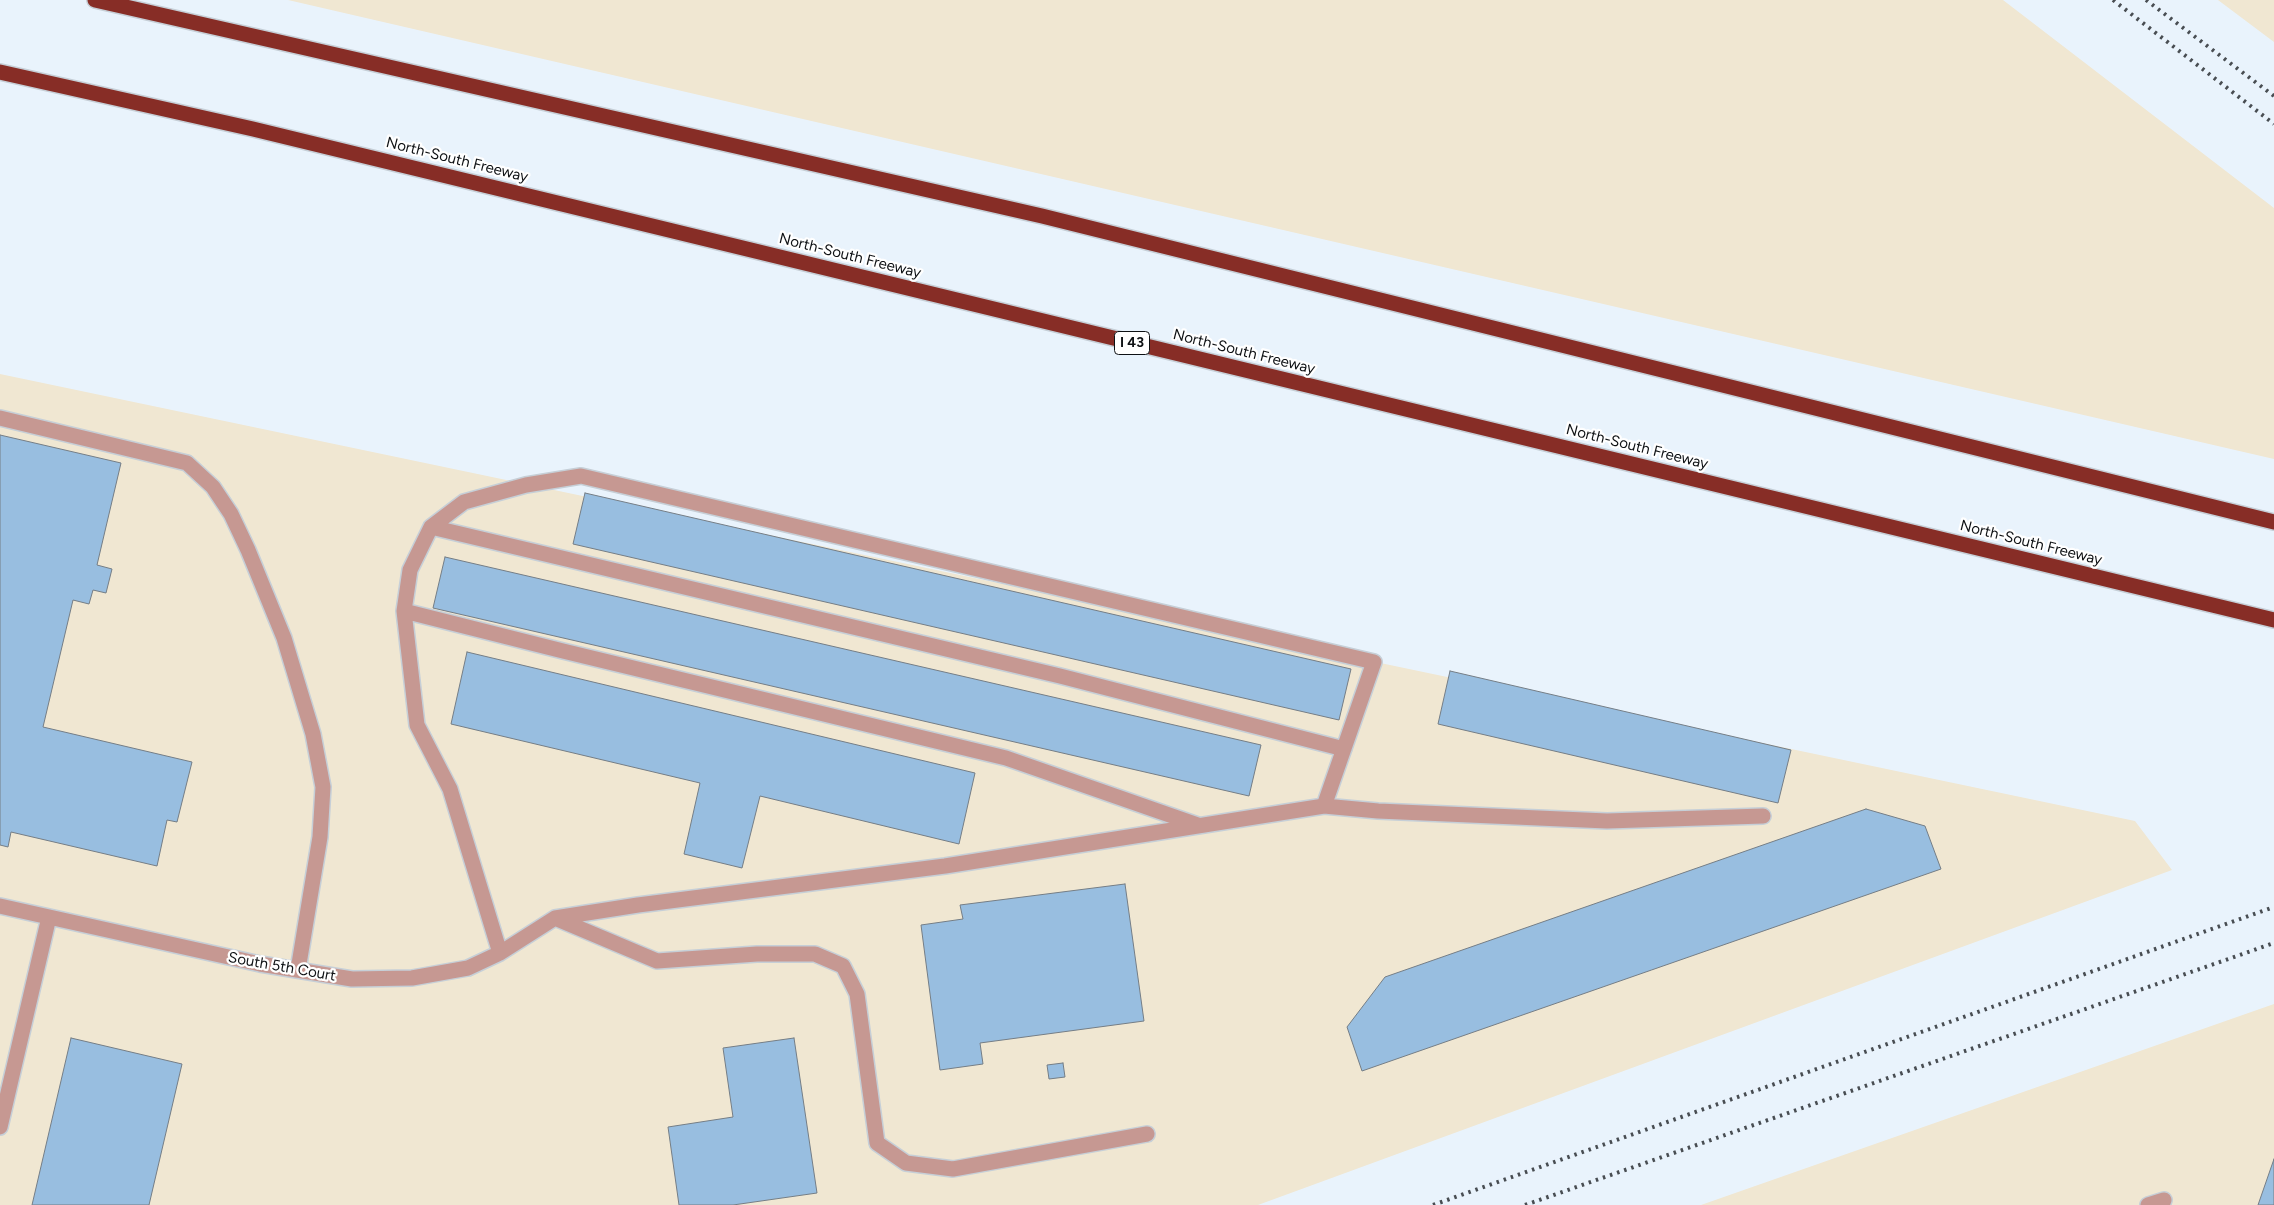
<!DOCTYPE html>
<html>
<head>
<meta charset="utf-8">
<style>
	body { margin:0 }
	canvas { display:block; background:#e9f3fc }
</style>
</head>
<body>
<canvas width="2274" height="1205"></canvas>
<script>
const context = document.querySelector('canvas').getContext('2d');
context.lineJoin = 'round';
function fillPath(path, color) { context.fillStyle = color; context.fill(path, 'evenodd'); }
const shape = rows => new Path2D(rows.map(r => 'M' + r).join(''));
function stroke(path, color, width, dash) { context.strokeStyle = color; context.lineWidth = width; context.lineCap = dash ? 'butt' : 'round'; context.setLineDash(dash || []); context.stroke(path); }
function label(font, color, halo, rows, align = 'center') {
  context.font = font + ' Figtree,sans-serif'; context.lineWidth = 4.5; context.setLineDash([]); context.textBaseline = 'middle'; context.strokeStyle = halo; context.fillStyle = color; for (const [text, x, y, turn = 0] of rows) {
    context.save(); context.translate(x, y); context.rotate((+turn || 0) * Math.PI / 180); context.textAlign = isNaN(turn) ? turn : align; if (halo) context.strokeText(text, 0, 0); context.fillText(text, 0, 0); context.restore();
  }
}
fillPath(shape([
	[288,0,2003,0,2274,208,2274,459],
	[2218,0,2274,0,2274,42],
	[0,374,2135,821,2172,870,1258,1205,0,1205],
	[2274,1004,2274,1205,1701,1205]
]), '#f0e7d2');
const building = shape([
	[0,435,121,463,97,565,112,569,106,593,93,590,89,604,73,600,43,727,192,762,177,822,167,820,157,866,11,832,8,847,0,845,0,435],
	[585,493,1351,669,1339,720,573,544,585,493],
	[445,557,1261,745,1249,796,433,608,445,557],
	[467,652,975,773,959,844,760,796,742,868,684,854,700,783,451,724,467,652],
	[1450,671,1791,750,1778,803,1438,724,1450,671],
	[1866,809,1925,826,1941,869,1362,1071,1347,1027,1385,977,1866,809],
	[1125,884,1144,1021,980,1043,983,1064,940,1070,921,925,963,919,960,905,1125,884],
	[71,1038,182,1064,149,1205,32,1205,71,1038],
	[794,1038,817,1193,733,1205,679,1205,668,1127,733,1117,723,1048,794,1038],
	[1063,1063,1065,1077,1049,1079,1047,1065,1063,1063],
	[2274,1159,2274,1205,2258,1205,2274,1159]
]);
fillPath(building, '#98bee0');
stroke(building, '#757e86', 1);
const minor = shape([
	[0,418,187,463,213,487,231,514,248,550,284,638,313,734,323,787,320,837,298,970],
	[431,527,1060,676,1344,749],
	[404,611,563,651,1006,758,1198,825],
	[1324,806,1378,811,1607,821,1763,816],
	[0,906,260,964,352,979,412,978,468,968,500,953,555,918,638,905,945,866,1324,806,1374,662,581,476,526,485,464,502,431,527,410,570,404,611,417,725,450,789,500,953],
	[555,918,657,961,757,954,815,954,843,966,857,994,877,1143,906,1163,953,1169,1147,1134],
	[0,1127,49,917],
	[2148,1205,2164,1200,2162,1205]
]);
const highway = shape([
	[95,0,1042,216,2274,522],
	[0,72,253,129,2274,620]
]);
stroke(minor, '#c6cfd7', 18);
stroke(highway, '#c6cfd7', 18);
stroke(minor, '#c69892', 15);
stroke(highway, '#872d26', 15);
stroke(shape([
	[2113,0,2274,124],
	[2146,0,2274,96],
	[1433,1205,2274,907],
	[1525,1205,2274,943]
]), '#484d52', 4, [2.5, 5]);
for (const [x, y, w] of [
	[1132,343,35]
]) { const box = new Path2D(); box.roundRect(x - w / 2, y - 11.5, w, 23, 4); context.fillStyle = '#fff'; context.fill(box); stroke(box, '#0e1114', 1); }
label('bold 14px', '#0e1114', null, [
	["I 43",1132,343]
]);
label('15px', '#0e1114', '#fff', [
	["North-South Freeway",457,160,14],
	["North-South Freeway",850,256,14],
	["North-South Freeway",1244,352,14],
	["North-South Freeway",1637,447,14],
	["North-South Freeway",2031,543,14],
	["South 5th Court",282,967,10]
]);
</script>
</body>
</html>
